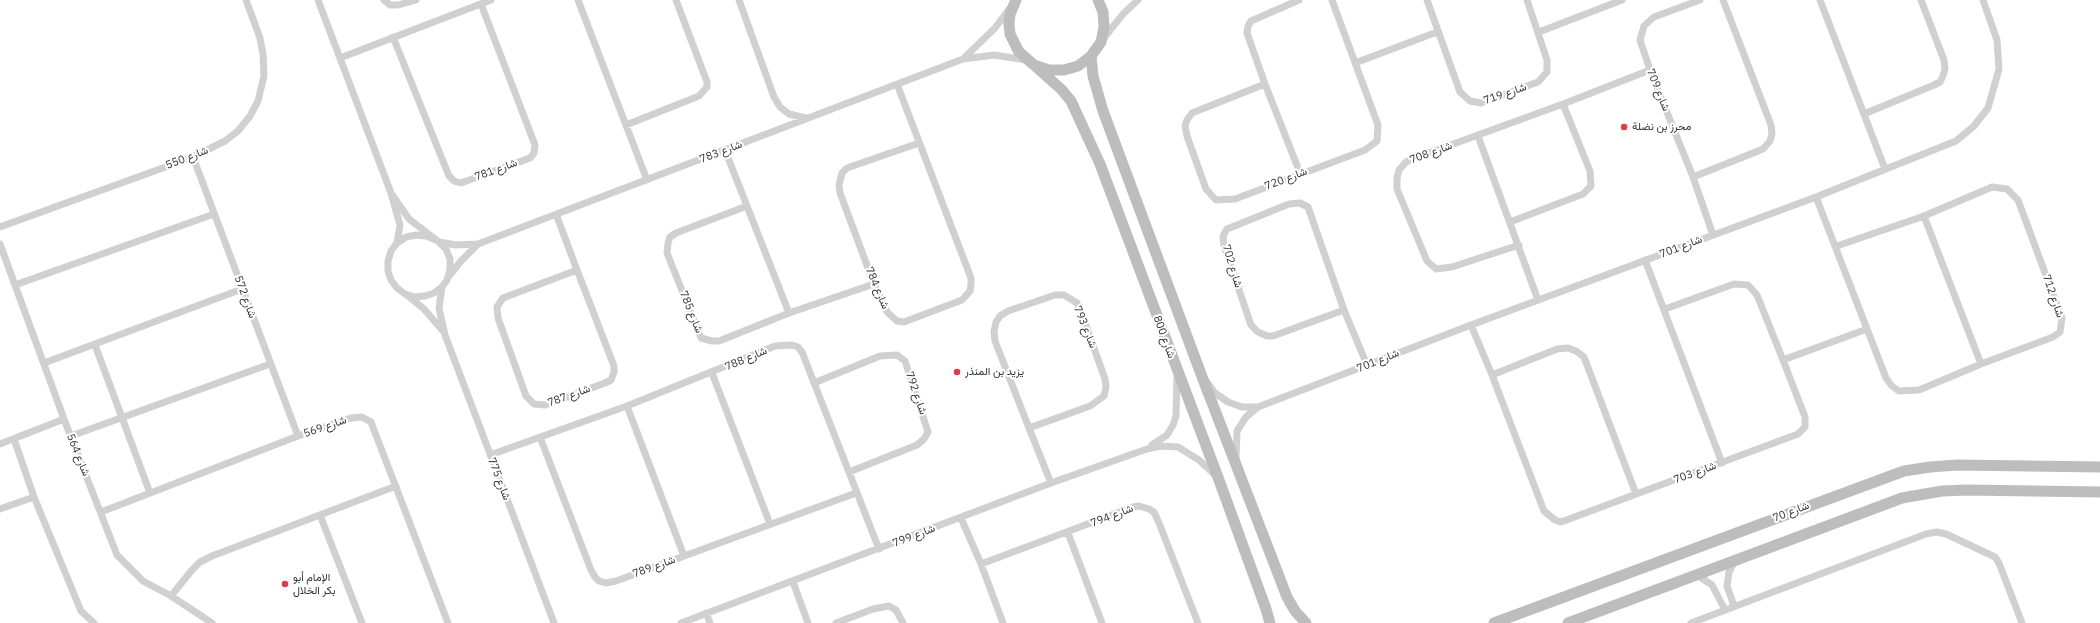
<!DOCTYPE html>
<html>
<head>
<meta charset="utf-8">
<style>
	body { margin:0 }
	canvas { display:block; background:#fff }
</style>
</head>
<body>
<canvas width="2100" height="623"></canvas>
<script>
const context = document.querySelector('canvas').getContext('2d');
context.lineJoin = 'round';
const shape = rows => new Path2D(rows.map(r => 'M' + r).join(''));
function stroke(path, color, width, dash) { context.strokeStyle = color; context.lineWidth = width; context.lineCap = dash ? 'butt' : 'round'; context.setLineDash(dash || []); context.stroke(path); }
function label(font, color, halo, rows, align = 'center') {
  context.font = font + ' "IBM Plex Sans",Vazirmatn,sans-serif'; context.lineWidth = 4; context.setLineDash([]); context.textBaseline = 'middle'; context.strokeStyle = halo; context.fillStyle = color; for (const [text, x, y, turn = 0] of rows) {
    context.save(); context.translate(x, y); context.rotate((+turn || 0) * Math.PI / 180); context.textAlign = isNaN(turn) ? turn : align; if (halo) context.strokeText(text, 0, 0); context.fillText(text, 0, 0); context.restore();
  }
}
stroke(shape([
	[318,0,391,193,400,225,397,243],
	[384,0,390,5,398,5,416,0],
	[578,0,647,180],
	[739,0,774,97,780,107,789,114,806,118],
	[1299,0,1251,21,1248,26,1247,33,1265,84,1300,173],
	[1427,0,1460,92,1470,101,1481,103,1538,82,1547,72,1547,60,1527,0],
	[1700,0,1654,17,1644,26,1640,40,1650,70,1693,177,1713,235],
	[1820,0,1885,169],
	[1539,32,1622,0],
	[393,37,449,176,454,181,461,183,530,158,534,153,535,145,481,4],
	[1103,39,1124,13,1138,0],
	[340,58,491,0],
	[963,59,995,28,1010,8],
	[1355,63,1437,32],
	[897,84,971,278,971,285,970,291,962,300,904,322,897,321,887,312,874,284,840,193,839,185,842,173,847,168,919,143],
	[1265,84,1192,113,1187,120,1185,126,1187,136,1206,189,1216,200,1235,199,1365,150,1377,141,1378,125,1332,0],
	[1864,114,1934,85,1940,82,1943,76,1945,69,1944,60,1921,0],
	[626,125,699,96,707,87,707,82,676,0],
	[1478,136,1538,300],
	[725,150,789,313],
	[193,157,298,436],
	[1693,177,1763,149,1770,141,1772,134,1771,125,1723,0],
	[391,193,409,219,439,242,446,249,450,259,450,270,447,280,442,287,434,293,425,296,415,297,405,294,397,288,391,280,388,271,388,261,391,251,397,243,406,237,416,235,426,236,436,240],
	[1816,197,1886,378,1892,386,1899,391,1919,390,1981,364,2053,337,2060,332,2062,318,2058,308,2018,200,2007,189,1992,187,1924,216,1837,246],
	[747,206,676,233,670,237,668,243,667,253,701,338,712,341,719,341,789,313,874,284],
	[556,214,577,270,614,366,614,372,611,380,605,383,545,405,534,404,526,396,498,318,497,307,503,298,577,270],
	[1924,216,1981,364],
	[1510,222,1583,194,1591,186,1590,171,1563,104],
	[0,227,193,157,225,141,238,131,250,116,258,101,264,76,263,54,260,38,246,0],
	[439,242,456,245,478,244,963,59,994,55,1026,60],
	[0,244,64,419,117,555,143,581,171,596,212,623],
	[1519,245,1452,267,1436,269,1427,261,1397,189,1397,178,1399,170,1406,162,1415,158,1563,104,1650,70],
	[1645,260,1722,463],
	[450,275,461,261,478,244],
	[15,285,214,214],
	[442,287,439,308,445,335,554,623],
	[408,296,424,309,443,331],
	[1344,310,1273,336,1267,336,1258,332,1251,325,1224,246,1223,236,1227,229,1289,204,1300,203,1308,207,1344,310,1367,365],
	[1471,325,1492,375,1544,511,1555,520,1561,522,1798,434,1805,427,1805,417,1783,360,1757,295,1748,285,1734,284,1665,309],
	[95,345,150,493],
	[1783,360,1867,329],
	[44,363,242,289],
	[712,373,770,524],
	[1492,375,1557,349,1568,348,1576,351,1584,357,1636,494],
	[1207,382,1215,393,1228,402,1242,407,1258,407],
	[814,383,880,356,897,355,905,361,928,432,924,439,917,445,849,472],
	[627,406,684,556],
	[1029,428,1090,406,1104,396,1106,387,1105,379,1080,309,1077,303,1064,295,1055,295,1008,311,1000,316,996,322,994,332,995,341,1029,428,1051,483],
	[71,436,270,364],
	[540,437,591,570,595,577,599,581,606,583,616,581,856,493],
	[14,439,34,497,81,611,94,623],
	[0,444,64,419],
	[1152,445,1167,435,1173,425,1176,416,1177,376],
	[490,455,627,406,775,346,792,345,798,347,802,352,879,549],
	[1236,458,1237,431,1246,417,1258,407,1471,325,1816,197,1956,141,1974,126,1988,108,1999,69,1997,40,1983,0],
	[0,509,34,497],
	[101,512,298,436,351,418,362,417,371,422,448,623],
	[320,515,362,623],
	[961,518,981,564,1003,623],
	[1068,533,1102,623],
	[981,564,1133,507,1139,506,1149,509,1154,512,1159,523,1198,623],
	[1697,575,1712,585,1725,610],
	[793,582,808,623],
	[171,596,192,570,200,562,212,556,396,486],
	[1734,606,1727,586,1729,572,1735,561],
	[706,613,710,623],
	[681,623,1051,483,1147,449,1160,446,1178,447,1199,460,1215,475],
	[836,623,873,609,889,606,896,610,903,623],
	[1691,623,1926,534,1937,532,1946,534,1995,557,1999,563,2022,623]
]), '#d0d0d0', 7);
stroke(shape([
	[1016,0,1010,14,1009,24,1010,34,1019,52,1034,65,1049,70,1064,70,1078,66,1091,56,1101,42,1104,27,1103,12,1098,0],
	[1091,56,1093,76,1103,111,1201,374,1287,597,1295,611,1306,623],
	[1034,65,1062,90,1071,101,1100,164,1219,480,1266,609,1270,623],
	[1494,623,1904,471,1930,467,1957,465,2100,467],
	[1568,623,1902,498,1942,491,1966,490,2100,492]
]), '#bdbdbd', 11);
for (const [x, y, r, color] of [
	[1624,127,4,"#e63946"],
	[957,372,4,"#e63946"],
	[285,584,4,"#e63946"]
]) { const dot = new Path2D(); dot.arc(x, y, r, 0, 2 * Math.PI); context.fillStyle = color; context.fill(dot); stroke(dot, '#fff', 1.5); }
label('11px', '#333', '#fff', [
	["شارع 709",1658,90,68],
	["شارع 719",1505,94,-19],
	["شارع 783",721,152,-21],
	["شارع 708",1431,153,-20],
	["شارع 550",187,158,-21],
	["شارع 781",496,170,-20],
	["شارع 720",1286,179,-21],
	["شارع 701",1681,247,-21],
	["شارع 702",1232,266,73],
	["شارع 784",877,288,67],
	["شارع 712",2053,296,71],
	["شارع 572",245,297,70],
	["شارع 785",691,312,68],
	["شارع 793",1085,327,68],
	["شارع 800",1164,337,70],
	["شارع 788",746,359,-23],
	["شارع 701",1378,361,-22],
	["شارع 792",916,393,71],
	["شارع 787",569,396,-20],
	["شارع 569",325,427,-19],
	["شارع 564",78,455,68],
	["شارع 703",1695,473,-20],
	["شارع 775",499,479,69],
	["شارع 70",1791,512,-21],
	["شارع 794",1112,516,-21],
	["شارع 799",914,536,-21],
	["شارع 789",654,567,-20]
]);
label('11px', '#333', '#fff', [
	["محرز بن نضلة",1632,127],
	["يزيد بن المنذر",965,372],
	["الإمام أبو",293,578],
	["بكر الخلال",293,591]
], 'left');
</script>
</body>
</html>
